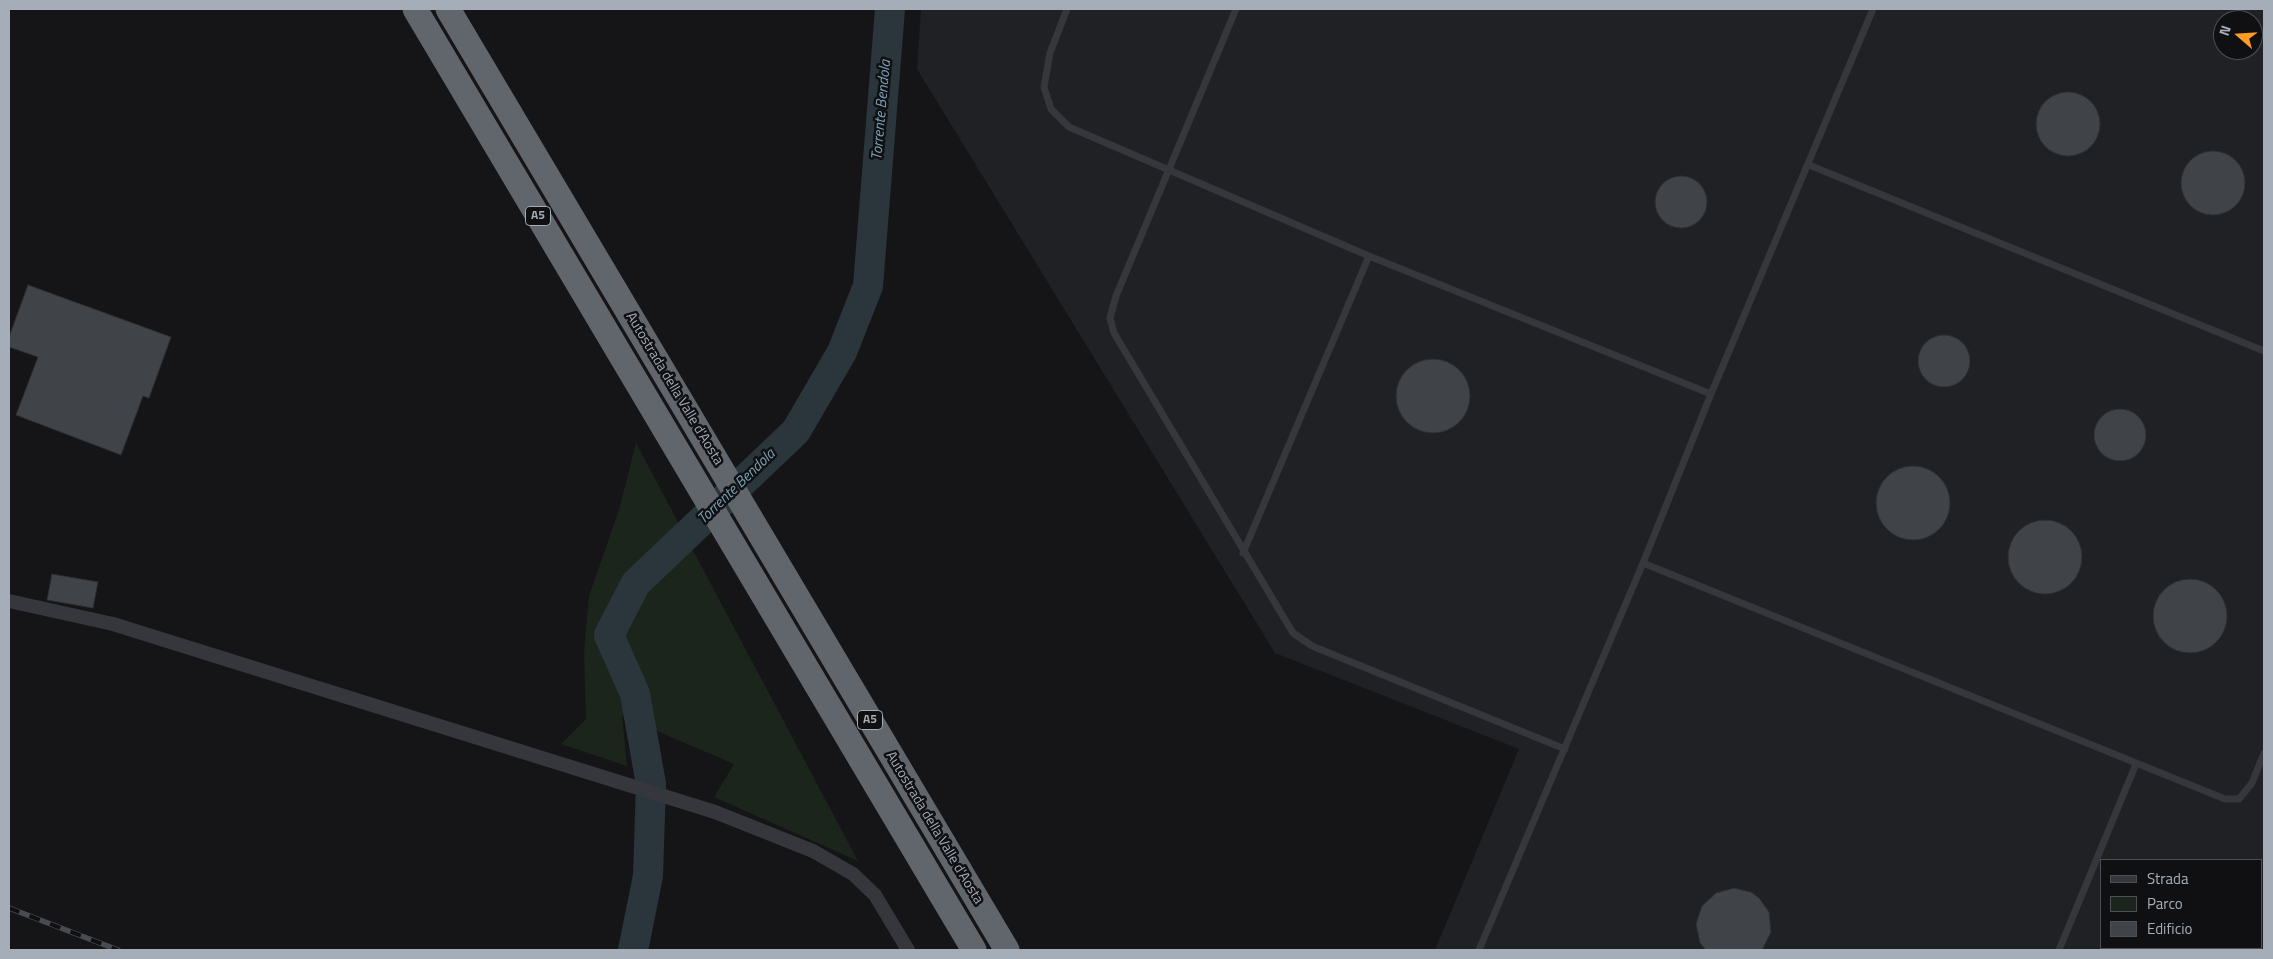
<!DOCTYPE html>
<html>
<head>
<meta charset="utf-8">
<style>
	body { margin:0 }
	#map { position:relative; width:2273px; height:959px; overflow:hidden; background:#151517; font-family:"Titillium Web",sans-serif }
	canvas { display:block }
	.frame { position:absolute; inset:0; border:10px solid #a5adb8; pointer-events:none }
	.legend { position:absolute; left:2100px; top:859px; width:162px; height:90px; box-sizing:border-box; background:#101012; border:1px solid #4c4f54; margin:0; padding:6px 9px; list-style:none; font-size:15px; color:#a5adb8 }
	.legend li { display:flex; align-items:center; gap:10px; height:25px }
	.legend b { width:25px; border:1px solid #4c4f54 }
	.north { position:absolute; left:2213px; top:10px; width:50px; height:50px; box-sizing:border-box; background:#101012; border:1px solid #4c4f54; border-radius:50%; rotate:289deg; font-size:14px; font-weight:700; line-height:20px; text-align:center; color:#a5adb8 }
	.north::after { content:''; display:block; margin:auto; width:18px; height:22px; background:#ff9b24; clip-path:polygon(50% 0,100% 100%,50% 72%,0 100%) }
</style>
</head>
<body>
<div id="map">
<canvas width="2273" height="959"></canvas>
<div class="frame"></div>
<ul class="legend">
<li><b style="height:6px;background:#35373c"></b>Strada</li>
<li><b style="height:14px;background:#1c251c"></b>Parco</li>
<li><b style="height:14px;background:#404347"></b>Edificio</li>
</ul>
<div class="north">N</div>
</div>
<script>
const context = document.querySelector('canvas').getContext('2d');
context.lineJoin = 'round';
function fillPath(path, color) { context.fillStyle = color; context.fill(path, 'evenodd'); }
const shape = rows => new Path2D(rows.map(r => 'M' + r).join(''));
function stroke(path, color, width, dash) { context.strokeStyle = color; context.lineWidth = width; context.lineCap = dash ? 'butt' : 'round'; context.setLineDash(dash || []); context.stroke(path); }
function label(font, color, halo, rows, align = 'center') {
  context.font = font + ' "Titillium Web",sans-serif'; context.lineWidth = 5; context.setLineDash([]); context.textBaseline = 'middle'; context.strokeStyle = halo; context.fillStyle = color; for (const [text, x, y, turn = 0] of rows) {
    context.save(); context.translate(x, y); context.rotate((+turn || 0) * Math.PI / 180); context.textAlign = isNaN(turn) ? turn : align; if (halo) context.strokeText(text, 0, 0); context.fillText(text, 0, 0); context.restore();
  }
}
fillPath(shape([
	[921,9,2264,9,2264,950,1435,950,1519,749,1275,653,917,69],
	[2223,20,2253,20,2253,50,2223,50],
	[2102,860,2262,860,2262,948,2102,948]
]), '#202124');
fillPath(shape([
	[636,443,858,861,714,797,734,764,622,716,627,766,561,744,586,719,584,652,589,596,619,510]
]), '#1c251c');
stroke(shape([
	[633,950,648,876,651,784,635,694,609,635,636,583,796,431,842,352,868,286,890,9]
]), '#2a363c', 30);
const building = shape([
	'2036 124a32 32 0 1 1 64 0a32 32 0 1 1-64 0Z',
	'2181 183a32 32 0 1 1 64 0a32 32 0 1 1-64 0Z',
	'1655 202a26 26 0 1 1 52 0a26 26 0 1 1-52 0Z',
	[28,285,171,337,149,398,143,396,121,455,16,415,38,357,9,347,9,337,28,285],
	'1918 361a26 26 0 1 1 52 0a26 26 0 1 1-52 0Z',
	'1396 396a37 37 0 1 1 74 0a37 37 0 1 1-74 0Z',
	'2094 435a26 26 0 1 1 52 0a26 26 0 1 1-52 0Z',
	'1876 503a37 37 0 1 1 74 0a37 37 0 1 1-74 0Z',
	'2008 557a37 37 0 1 1 74 0a37 37 0 1 1-74 0Z',
	[52,574,98,582,93,608,47,600,52,574],
	'2153 616a37 37 0 1 1 74 0a37 37 0 1 1-74 0Z',
	[1734,888,1751,892,1759,898,1769,912,1771,932,1762,950,1706,950,1700,943,1696,924,1702,906,1716,893,1734,888]
]);
fillPath(building, '#404347');
stroke(building, '#2e2f33', 1);
stroke(shape([
	[1067,9,1050,53,1044,87,1051,109,1069,127,1369,256,1711,394],
	[1236,9,1116,296,1110,318,1114,333,1293,633,1312,646,1565,749],
	[1873,9,1711,394,1643,563,2225,799,2239,799,2252,783,2264,753],
	[1809,165,2264,351],
	[1243,553,1369,256],
	[1479,950,1643,563],
	[2059,950,2136,764]
]), '#35373c', 7);
stroke(shape([
	[9,601,113,624,715,812,813,851,853,874,875,895,908,950]
]), '#35373c', 14);
stroke(shape([
	[415,9,974,950],
	[448,9,1007,950]
]), '#61666d', 25);
const rail = shape([
	[9,908,118,950]
]);
stroke(rail, '#484b51', 5.5);
stroke(rail, '#101012', 4, [11]);
for (const [x, y, w] of [
	[538,216,25],
	[870,720,25]
]) { const box = new Path2D(); box.roundRect(x - w / 2, y - 9.5, w, 19, 4); context.fillStyle = '#101012'; context.fill(box); stroke(box, '#a5adb8', 1); }
label('bold 12px', '#a5adb8', null, [
	["A5",538,216],
	["A5",870,720]
]);
label('14px', '#a5adb8', '#101012', [
	["Autostrada della Valle d'Aosta",674,389,59],
	["Autostrada della Valle d'Aosta",934,828,59]
]);
label('italic 15px', '#79a1b6', '#101012', [
	["Torrente Bendola",882,110,-85],
	["Torrente Bendola",737,487,-44]
]);
</script>
</body>
</html>
